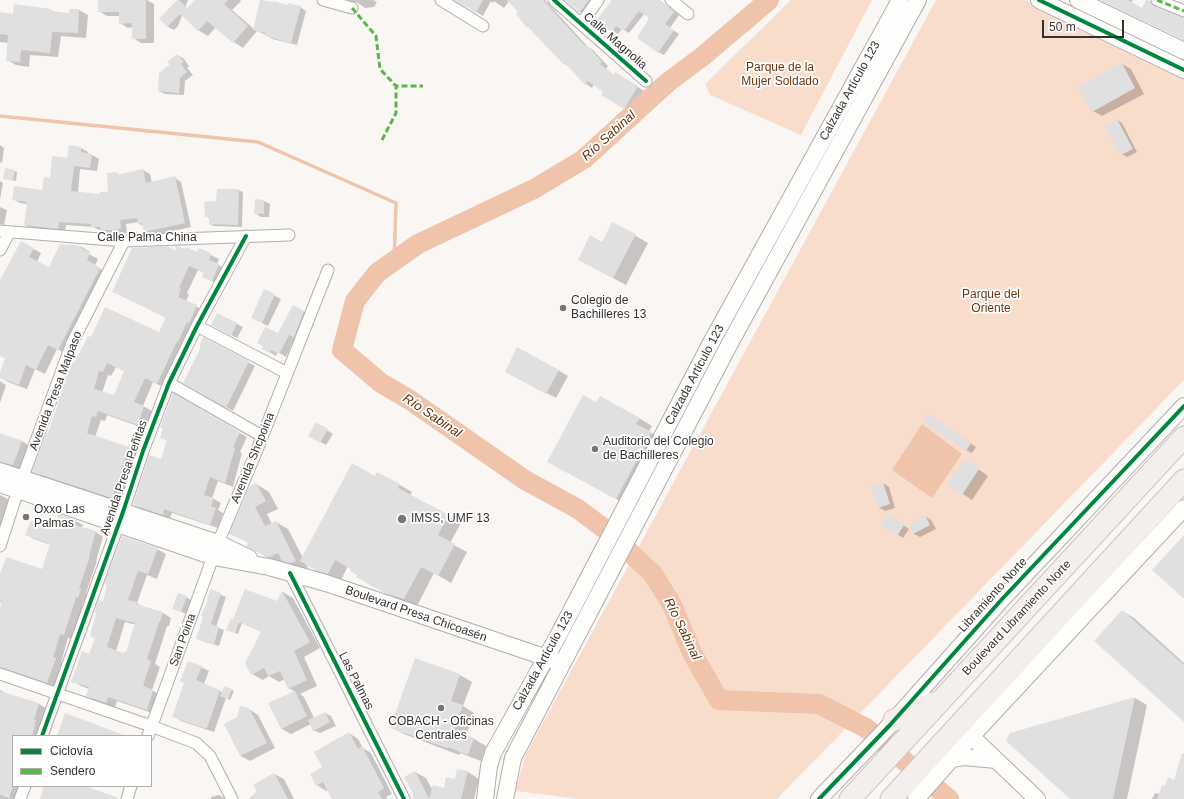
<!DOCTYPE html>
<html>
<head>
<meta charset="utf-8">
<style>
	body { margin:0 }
	#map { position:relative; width:1184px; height:799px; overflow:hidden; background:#faf6f4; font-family:Helvetica,sans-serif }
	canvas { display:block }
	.legend { position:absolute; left:12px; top:735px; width:140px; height:52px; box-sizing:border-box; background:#fff; border:1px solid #afadab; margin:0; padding:5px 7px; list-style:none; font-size:12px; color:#36312d }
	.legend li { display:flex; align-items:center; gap:8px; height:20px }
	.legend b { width:20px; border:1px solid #afadab }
	.scale { position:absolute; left:1042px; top:20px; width:82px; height:18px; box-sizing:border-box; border:2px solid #36312d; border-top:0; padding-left:5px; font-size:12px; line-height:14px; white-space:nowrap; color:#36312d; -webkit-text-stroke:3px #fff; paint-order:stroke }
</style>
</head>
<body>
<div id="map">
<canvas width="1184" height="799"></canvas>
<ul class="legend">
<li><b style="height:5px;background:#00873e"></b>Ciclovía</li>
<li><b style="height:5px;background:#58b947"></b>Sendero</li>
</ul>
<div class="scale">50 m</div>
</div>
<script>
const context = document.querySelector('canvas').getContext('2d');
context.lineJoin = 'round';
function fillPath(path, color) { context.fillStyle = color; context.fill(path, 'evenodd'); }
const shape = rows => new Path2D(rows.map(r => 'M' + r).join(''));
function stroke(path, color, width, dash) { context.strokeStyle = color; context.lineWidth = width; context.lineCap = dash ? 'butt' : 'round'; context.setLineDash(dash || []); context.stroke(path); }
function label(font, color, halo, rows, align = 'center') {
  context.font = font + ' Helvetica,sans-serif'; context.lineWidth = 3.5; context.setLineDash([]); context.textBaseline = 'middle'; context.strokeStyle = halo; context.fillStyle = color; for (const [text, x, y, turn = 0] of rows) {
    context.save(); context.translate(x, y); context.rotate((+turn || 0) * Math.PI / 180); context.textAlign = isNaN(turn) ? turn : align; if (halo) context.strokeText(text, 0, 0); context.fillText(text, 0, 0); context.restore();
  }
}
fillPath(shape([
	[791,0,872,0,801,135,710,95,705,84],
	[936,0,1024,0,1184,77,1184,380,777,799,579,799,515,791,526,754]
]), '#f9ddcc');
fillPath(shape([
	[922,424,962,454,932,498,892,470]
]), '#f0c4aa');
fillPath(shape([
	[118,0,147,0,154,4,154,43,141,43,133,38,133,27,128,28,120,23,120,16,107,16,99,11],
	[179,0,188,0,178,26,174,30,168,27,160,19],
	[196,0,240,0,241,1,232,10,254,29,261,0,275,4,300,7,306,11,297,45,272,39,266,35,257,31,243,48,234,42,216,27,208,36,198,30],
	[346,0,373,0,377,2,374,7,365,8,358,3],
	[456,0,545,0,588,47,593,50,608,66,606,69,614,75,622,77,644,91,631,112,602,95,604,92,594,84,592,88,586,84,570,67,565,64,509,1,504,8,494,1,493,3,491,1,483,16],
	[566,0,597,0,586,16,580,12],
	[612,0,659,0,679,15,670,28,679,34,664,55,658,52,651,17,645,13,629,33,622,29,618,34,609,28,606,33,600,30],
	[1101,0,1133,0,1131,3,1143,9,1147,0,1156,6,1157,9,1184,18,1184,40],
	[51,10,56,13,70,14,79,10,88,15,86,38,61,36,58,57,30,55,29,67,16,65,7,60,9,43,0,42,0,13,14,15],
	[177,55,183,58,189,66,187,68,193,75,185,81,184,95,165,94,159,91,171,65],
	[1122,64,1131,69,1144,94,1102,116,1093,111],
	[1117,120,1122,123,1137,152,1127,157,1122,154],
	[0,145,4,148,2,163,0,162],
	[70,146,81,148,88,152,88,154,92,155,99,159,97,171,80,169,78,193,101,195,109,193,116,173,119,175,143,170,150,174,152,183,175,178,181,182,191,227,152,236,145,232,144,226,139,224,139,222,126,224,127,233,119,234,108,234,93,227,66,225,65,232,32,229,25,225,28,204,20,203,13,199,43,191,51,179,68,159],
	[15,171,17,172,16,181,4,178],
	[0,181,3,183,0,200],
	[238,190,243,192,242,227,214,226,210,224,210,219,206,216,217,202],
	[264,201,270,204,269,217,261,217,255,213],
	[0,207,7,210,4,225,0,224],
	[613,223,648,243,626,285,592,267],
	[21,242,41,253,37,262,49,269,61,246,82,247,90,252,89,254,98,259,95,266,108,273,66,354,57,349,45,374,35,369,27,389,8,382,0,377,6,358,0,355,0,282],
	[200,250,219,259,217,264,227,270,220,285,203,277,205,273,198,270,187,293,189,295,186,301,205,311,165,388,153,382,143,406,152,411,146,429,107,415,105,421,101,420,95,437,128,448,137,453,120,502,42,476,33,471,48,435,74,364,92,339,160,333,167,318,122,296,177,252,198,254],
	[116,367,125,371,114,397,102,393,108,375,111,376],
	[265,291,281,299,268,326,258,321],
	[294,306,310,315,300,340,295,337,286,357,278,352,276,356,263,348,279,335],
	[218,314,243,327,237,338,218,328],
	[204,339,255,366,233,411,185,383,203,346],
	[558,370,568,376,556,398,515,377],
	[0,381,6,385,0,403],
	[173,395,247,437,240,452,242,453,233,487,218,481,212,498,221,503,218,510,223,513,218,528,172,513,170,518,141,509,134,504,161,461,168,441,161,437],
	[597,404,639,418,652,426,649,431,664,440,629,506,561,469],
	[934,419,976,447,972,453,966,450],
	[317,424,333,434,326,445,310,436],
	[0,434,22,441,30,446,22,469,12,466,0,467],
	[974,466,988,476,972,500,949,485],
	[375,477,400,485,412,492,410,496,461,523,450,543,467,552,451,583,434,573,417,606,399,600,369,584,352,569,348,566,341,580,331,578,306,564,308,568,305,570,295,567,286,562,284,563,270,559,248,546,249,543,231,533,256,484,269,492,278,509,267,514,272,524,276,522,288,529,303,558],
	[883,483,889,487,895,508,885,511,878,507],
	[0,495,10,500,0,531],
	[925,516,931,520,936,529,920,537,914,534],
	[894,519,909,529,903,538,883,525],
	[76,521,83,525,82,528,96,532,103,537,96,561,97,561,86,593,88,594,86,602,84,601,72,639,68,638,61,663,63,664,55,686,11,671,7,671,0,667,0,611,3,603,0,602,0,576,42,570,51,545,34,539,27,535,56,524],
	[157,549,166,554,157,579,147,575,137,603,143,607,163,613,171,618,169,626,167,626,155,664,160,667,152,690,161,696,155,714,117,701,115,707,96,701,87,696,89,689,81,686,73,681,90,655,95,638,91,636,103,602],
	[125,622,136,625,127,654,124,654,116,651],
	[211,591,226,597,216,627,224,630,219,646,202,641,198,638],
	[283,592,293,598,320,648,304,657,317,686,300,694,304,697,314,718,325,713,331,716,336,726,320,733,313,730,311,724,291,734,282,729,295,692,289,688,285,679,279,682,269,676,263,680,252,674,262,632,242,623,238,634,230,631,231,620,239,623,278,602],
	[186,597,192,601,188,615,174,608],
	[1122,611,1134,618,1184,663,1184,721],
	[201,667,209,671,204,684,222,692,231,690,234,691,230,700,226,698,214,732,181,721,174,716],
	[460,675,472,682,463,706,474,713,466,736,474,739,486,746,481,761,460,753,459,755,404,734,391,727],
	[0,690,7,694,39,704,49,710,43,736,13,736,13,786,25,786,21,799,0,799],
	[1135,698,1147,705,1127,799,1072,799,1011,734],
	[249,709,258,715,275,748,250,761,241,756,225,724,237,718],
	[349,733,358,739,363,748,371,753,392,794,386,797,388,799,333,799,328,790,326,791,317,785,324,768],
	[1184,765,1184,799,1152,799,1155,793,1159,794,1165,787,1174,781],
	[458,770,468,772,479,779,474,799,414,799,415,772,426,778,433,791,444,790,455,780],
	[274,774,284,779,294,799,251,799],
	[219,795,226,799,211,799,211,797]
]), '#0003');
stroke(shape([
	[0,116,258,142,396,203,394,262]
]), '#f0c4aa', 3.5);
stroke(shape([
	[769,0,703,56,667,83,584,159,534,189,418,244,377,273,355,301,342,350,381,383,410,400,525,480,578,509,606,530,653,574,672,605,692,653,719,700,819,704,866,728,949,799]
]), '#f0c4aa', 20);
fillPath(shape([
	[98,0,146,0,146,39,132,39,132,23,119,24,119,12,98,12],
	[177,0,179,0,187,8,195,0,228,0,224,4,248,26,233,43,207,21,198,31,180,14,167,27,159,19],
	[260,0,274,2,274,1,287,5,288,3,301,6,291,43,265,36,266,33,253,30],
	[454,0,483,0,476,13],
	[507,0,543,0,585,46,586,44,602,62,600,64,614,75,615,72,638,86,624,109,601,95,603,92,588,81,585,85,565,63,564,65,528,27,527,28,516,14,518,12],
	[565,0,589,0,579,13],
	[612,0,658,0,674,12,665,24,674,30,658,53,637,38,649,18,639,11,624,31,616,26,612,32,604,26,600,31,593,25],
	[1100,0,1128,0,1142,8,1146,0,1151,3,1154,6,1184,18,1184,40],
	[14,4,51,9,51,11,69,13,69,9,79,9,78,33,52,32,50,53,21,50,20,62,6,61,8,35,0,34,0,12,13,14],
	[177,54,184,62,181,64,187,72,180,78,179,93,158,91,159,73,170,64,167,62],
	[1122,63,1135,88,1092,112,1078,86],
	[1117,119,1133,149,1121,155,1104,126],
	[69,145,81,147,81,152,92,154,90,168,74,166,71,191,100,194,100,192,108,192,107,173,117,172,117,175,143,169,146,183,175,176,185,223,144,232,142,223,138,224,137,218,120,220,121,229,112,230,100,230,100,227,91,227,91,224,59,222,58,229,24,225,27,202,12,200,14,186,42,190,44,177,50,178,52,156,67,158],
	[5,168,15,170,13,181,3,179],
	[217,189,239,189,238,225,209,224,209,217,205,217,204,202,216,201],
	[255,199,264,200,264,214,254,214],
	[612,222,636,234,613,278,578,260,590,235,602,242],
	[21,241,34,248,29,257,49,267,60,244,82,246,81,248,90,253,87,260,100,268,58,350,48,345,36,370,26,365,19,385,0,378,0,373,5,358,0,356,0,280],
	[167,246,176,251,175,246,178,246,185,249,186,247,197,252,199,248,211,253,209,260,219,264,212,281,202,277,204,272,189,266,179,288,181,289,178,297,197,305,189,323,187,322,178,342,177,341,157,384,145,378,134,402,144,406,138,425,98,411,96,417,92,416,87,433,129,447,112,498,32,472,46,433,48,433,72,362,74,363,88,336,91,337,105,307,159,332,166,317,112,292,132,248],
	[107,363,124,371,114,395,94,389,99,371,103,372],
	[264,289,275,294,262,323,251,318],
	[293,305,304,311,294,337,289,335,279,354,271,350,270,353,262,349,263,346,257,343,265,327,278,333],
	[217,313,237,323,231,336,211,325],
	[203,337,249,361,226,408,183,383,201,347,199,346],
	[517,347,559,370,546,394,505,372],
	[173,393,240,432,233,447,235,448,225,483,210,477,204,495,214,498,211,506,216,508,210,525,164,509,163,515,133,505,149,455,161,459,167,440,160,438,163,428,160,427],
	[583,395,596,402,600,396,640,418,636,424,652,432,616,499,547,462],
	[928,414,971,443,966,451,923,422],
	[316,422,328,429,320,443,308,436],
	[0,433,22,441,13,465,0,462],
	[965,459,979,469,962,495,947,485],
	[352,463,375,476,377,472,400,484,398,488,449,515,438,535,455,544,438,576,421,567,404,599,385,593,356,577,357,575,350,571,351,569,335,560,328,574,317,571,300,561],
	[883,482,890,504,878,508,871,486],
	[256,483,266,501,255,507,265,526,276,521,296,561,291,563,282,561,278,553,270,557,256,552,246,546,248,542,229,534,249,487],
	[58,514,76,520,75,525,96,531,89,556,90,556,79,588,81,589,78,598,76,597,64,635,60,634,53,658,56,658,47,683,0,667,0,608,2,601,0,601,0,574,6,557,42,569,50,544,25,535,30,522,39,518,55,523],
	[888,514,904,525,897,536,881,526],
	[925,515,930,525,913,534,908,524],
	[1184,535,1184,599,1152,570],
	[122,536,158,548,148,574,138,571,128,600,137,602,136,604,163,612,160,622,159,622,147,659,151,661,143,686,153,690,147,710,108,697,106,703,86,696,89,687,71,682,82,651,89,654,95,638,90,636,96,613,94,613,99,600,103,601,107,585,104,584],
	[116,618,135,623,126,652,124,652,123,653,107,647],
	[211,589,221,593,211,624,219,627,214,644,196,639,203,617,201,616,208,599,207,598],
	[245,589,277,601,282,591,310,642,294,651,307,680,288,689,280,671,268,676,264,668,251,675,245,663,261,632,233,619],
	[178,593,187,596,181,612,172,609],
	[1122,610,1184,665,1184,722,1094,641],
	[231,618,239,622,235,633,226,630],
	[415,658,460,674,451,701,463,705,454,730,474,738,468,755,448,747,447,748,390,728],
	[188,661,202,666,196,680,220,690,207,728,204,728,172,717,184,683,180,681],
	[224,686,232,689,228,699,220,696],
	[0,691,39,703,34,720,36,720,32,736,13,736,13,786,9,798,0,795],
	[295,691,307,716,281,729,268,703],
	[1135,697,1113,799,1070,799,1006,741,1010,733],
	[240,706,249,708,267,743,240,756,224,724,237,717],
	[325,712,330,722,313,731,308,720],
	[65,713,124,735,124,736,57,736],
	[349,732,358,749,362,746,384,788,378,792,382,799,332,799,323,782,316,786,310,774,322,767,314,752],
	[1182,753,1184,753,1184,799,1157,799,1162,785,1165,786,1168,777,1174,780],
	[457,769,468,771,461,799,413,799,413,794,404,777,415,771,429,799,433,785,444,788,446,777,455,779],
	[274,773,288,799,248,799,257,791,253,785],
	[44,786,85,786,119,798,118,799,40,799]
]), '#e0e0e1');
const street = shape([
	[323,0,352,8],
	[441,0,483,26],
	[554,0,646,81],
	[671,0,688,14],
	[1157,0,1184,11],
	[581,24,598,0],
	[0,231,124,241,289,235],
	[0,250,9,233],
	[197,326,287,373],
	[169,383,262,436],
	[0,546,18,490,72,343,124,241],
	[290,573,404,799],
	[0,674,151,726,196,743,210,756,232,799],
	[42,736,123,512,143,451,169,383,197,326,246,236],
	[148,736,218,543,257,450,328,270],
	[20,799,25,786],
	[127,799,131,786]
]);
const secondary = shape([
	[1039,0,1184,70],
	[1078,0,1184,51],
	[0,471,218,543,249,558],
	[0,484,214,557,269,567,326,583,556,661],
	[971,736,1037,799],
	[951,759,964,757,996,760],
	[485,799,489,766,493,753,558,636,713,339,900,0],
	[505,799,513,758,729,345,918,0],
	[819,799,890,725,1003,598,1184,406],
	[916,799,980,727,1184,508]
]);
const highway = shape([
	[894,720,934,703],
	[850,799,1184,437],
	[891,799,1184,480]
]);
stroke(street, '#b1adab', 13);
stroke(secondary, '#b1adab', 18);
stroke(highway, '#cbc4c0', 23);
stroke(street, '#fefefd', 11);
stroke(secondary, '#fefefd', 16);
stroke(highway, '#f4eeec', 21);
stroke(shape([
	[1157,0,1184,11],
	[352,8,376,36,380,69,396,86,423,86],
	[382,140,396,113,396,86]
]), '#58b947', 3, [6, 3]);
stroke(shape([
	[554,0,646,81],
	[1039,0,1184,70],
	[290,573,404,799],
	[42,736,123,512,143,451,169,383,197,326,246,236],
	[819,799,890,725,1003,598,1184,406]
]), '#00873e', 4);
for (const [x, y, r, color] of [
	[563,308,4,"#7b7673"],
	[595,449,4,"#7b7673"],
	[26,517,4,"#7b7673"],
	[402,519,5,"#7b7673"],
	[441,708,4,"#7b7673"]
]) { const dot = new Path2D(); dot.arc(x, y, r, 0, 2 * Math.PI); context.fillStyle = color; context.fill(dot); stroke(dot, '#fff', 1.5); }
label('12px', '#36312d', '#fff', [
	["Calle Magnolia",615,41,41],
	["Calzada Artículo 123",850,91,-61],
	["Calle Palma China",147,238],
	["Calzada Artículo 123",695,375,-62],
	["Avenida Presa Malpaso",56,391,-69],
	["Avenida Shcpoina",253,458,-68],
	["Avenida Presa Peñitas",124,478,-71],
	["Libramiento Norte",993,595,-48],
	["Boulevard Presa Chicoasén",416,614,19],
	["Boulevard Libramiento Norte",1017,618,-47],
	["San Poina",183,640,-70],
	["Calzada Artículo 123",543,661,-61],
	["Las Palmas",356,681,63]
]);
label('12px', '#6e360f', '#fff', [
	["Parque de la",780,68],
	["Mujer Soldado",780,82],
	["Parque del",991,295],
	["Oriente",991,309]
]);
label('12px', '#36312d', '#fff', [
	["Colegio de",571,301],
	["Bachilleres 13",571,315],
	["Auditorio del Colegio",603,442],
	["de Bachilleres",603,456],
	["Oxxo Las",34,510],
	["Palmas",34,524],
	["IMSS, UMF 13",411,519],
	["COBACH - Oficinas",441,722,"center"],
	["Centrales",441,736,"center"]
], 'left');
label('italic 13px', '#662f06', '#fff', [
	["Río Sabinal",609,136,-42],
	["Río Sabinal",432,416,34],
	["Río Sabinal",682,629,64]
]);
</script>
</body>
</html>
